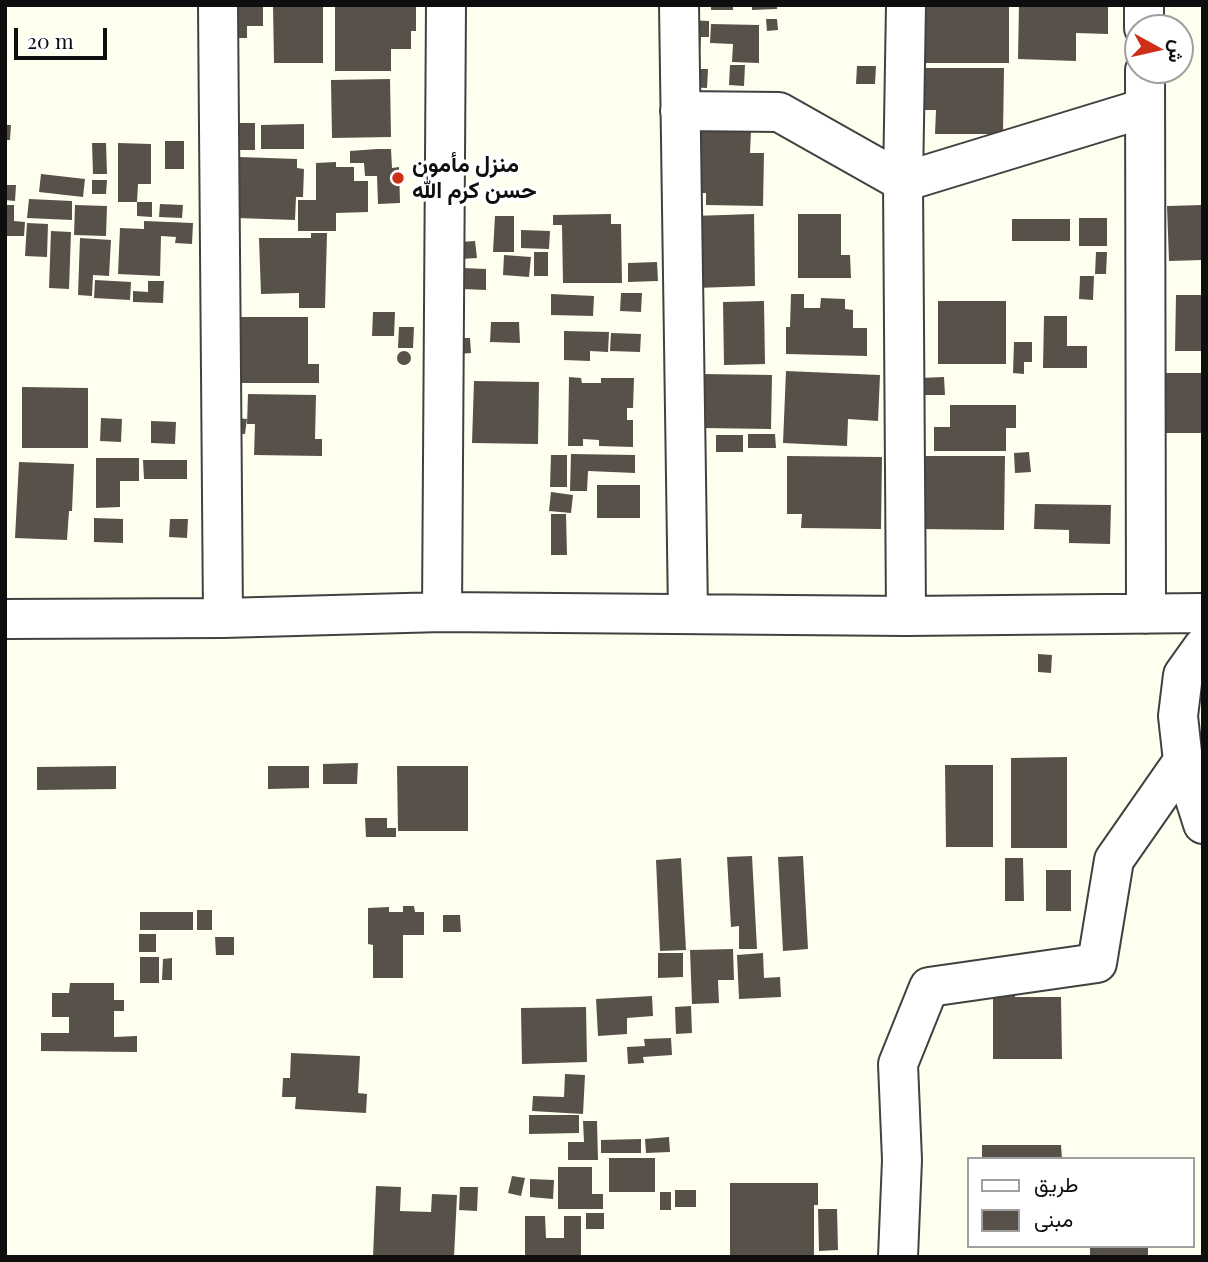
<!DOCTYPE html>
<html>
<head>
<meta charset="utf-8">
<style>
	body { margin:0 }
	#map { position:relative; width:1208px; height:1262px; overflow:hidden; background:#ffffef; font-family:"Playfair Display",Vazirmatn,serif }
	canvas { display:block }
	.frame { position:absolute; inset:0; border:7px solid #0e0e0e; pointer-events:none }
	.legend { position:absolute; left:967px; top:1157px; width:228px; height:91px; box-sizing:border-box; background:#fff; border:2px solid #9f9f9f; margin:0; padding:9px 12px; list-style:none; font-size:21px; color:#0e0e0e }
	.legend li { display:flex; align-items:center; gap:14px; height:35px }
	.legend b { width:35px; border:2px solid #9f9f9f }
	.north { position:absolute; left:1124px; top:14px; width:70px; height:70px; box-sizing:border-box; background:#fff; border:2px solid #9f9f9f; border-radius:50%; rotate:98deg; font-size:19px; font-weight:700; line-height:28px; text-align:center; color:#0e0e0e }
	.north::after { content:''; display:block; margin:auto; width:24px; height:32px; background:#ce2f16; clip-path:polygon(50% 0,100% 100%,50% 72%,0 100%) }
	.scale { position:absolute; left:14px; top:28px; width:93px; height:32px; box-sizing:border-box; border:4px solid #0e0e0e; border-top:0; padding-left:9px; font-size:21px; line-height:24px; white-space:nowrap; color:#0e0e0e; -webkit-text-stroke:5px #fff; paint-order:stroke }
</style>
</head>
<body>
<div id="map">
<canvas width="1208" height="1262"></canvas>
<div class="frame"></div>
<ul class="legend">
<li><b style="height:9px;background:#fff"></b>طريق</li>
<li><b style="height:19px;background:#585149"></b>مبنى</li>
</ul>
<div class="north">ش</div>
<div class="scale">20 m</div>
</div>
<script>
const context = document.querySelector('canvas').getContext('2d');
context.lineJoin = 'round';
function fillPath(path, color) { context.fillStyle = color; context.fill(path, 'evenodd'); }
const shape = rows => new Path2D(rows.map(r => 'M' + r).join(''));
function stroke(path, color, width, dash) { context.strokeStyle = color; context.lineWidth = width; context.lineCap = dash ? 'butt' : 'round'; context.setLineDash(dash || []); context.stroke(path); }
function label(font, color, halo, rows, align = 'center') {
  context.font = font + ' "Playfair Display",Vazirmatn,serif'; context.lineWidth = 7; context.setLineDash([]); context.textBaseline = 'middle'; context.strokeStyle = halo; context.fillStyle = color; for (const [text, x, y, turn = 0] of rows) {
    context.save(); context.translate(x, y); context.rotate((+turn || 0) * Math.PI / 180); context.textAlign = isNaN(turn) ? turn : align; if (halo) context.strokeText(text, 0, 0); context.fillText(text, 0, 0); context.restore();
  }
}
fillPath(shape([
	[273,5,323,5,323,63,274,63],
	[711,5,733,5,733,10,711,10],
	[752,5,777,5,777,9,752,10],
	[923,5,1009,5,1009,63,923,63],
	[1019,5,1108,5,1108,34,1076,33,1076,61,1018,59],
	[233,6,263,7,263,26,247,26,247,38,232,38],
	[416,6,416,31,411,31,411,49,391,49,391,71,335,71,335,7],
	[766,19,777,19,778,30,767,31],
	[689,20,709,21,709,37,701,37,700,51,688,51],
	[711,24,759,25,759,63,732,62,733,44,710,43],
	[730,65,745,65,744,86,729,85],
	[857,66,876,66,875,84,856,84],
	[916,68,1004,68,1003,134,935,134,936,110,917,110],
	[688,69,708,69,707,88,687,87],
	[390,79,391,137,332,138,331,80],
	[238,123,255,123,255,150,238,150],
	[304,124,304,149,261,149,261,125],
	[5,125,11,125,10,140,5,140],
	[686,130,751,131,750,153,764,153,763,206,706,205,706,193,685,193],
	[165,141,184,141,184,169,165,169],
	[92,143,106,143,107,174,93,174],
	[118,143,151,144,151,184,138,184,137,202,118,202],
	[377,149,391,149,392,168,399,167,400,203,378,204,377,176,365,176,364,163,350,163,350,151],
	[239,157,297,159,297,168,304,169,303,197,296,197,295,220,237,218],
	[336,162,336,167,354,167,354,181,368,181,368,212,336,213,336,231,298,231,298,200,316,200,316,163],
	[41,174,85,179,83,197,39,192],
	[92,180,107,180,106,194,92,194],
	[5,185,16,185,15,201,5,200],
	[29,199,72,201,72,220,27,218],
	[137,202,152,202,152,217,137,216],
	[160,204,183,205,182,218,159,217],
	[5,205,14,205,14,221,25,222,24,236,5,236],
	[75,205,107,206,106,236,74,235],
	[1203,205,1203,260,1169,261,1167,206],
	[611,214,611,224,621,224,622,283,563,283,562,225,553,225,553,215],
	[754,214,755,286,695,288,693,216],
	[798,214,841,214,841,255,850,255,851,278,798,278],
	[495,216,514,216,514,252,493,252],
	[1079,218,1107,218,1107,246,1079,246],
	[1012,219,1070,219,1070,241,1012,241],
	[144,221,193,223,192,244,175,243,176,237,161,236,160,276,118,274,120,228,144,229],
	[27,223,48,224,47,257,25,256],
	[521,230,550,231,549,249,521,248],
	[51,231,71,232,69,289,49,288],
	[311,233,327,233,325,308,299,308,299,293,261,294,259,238,311,238],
	[80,238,111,240,109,276,93,275,92,296,78,295],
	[475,241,477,258,461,259,460,242],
	[534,252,548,252,548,276,534,276],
	[1096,252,1107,252,1106,274,1095,274],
	[504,255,531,257,529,277,503,275],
	[657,262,658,281,628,282,628,263],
	[463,268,486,269,486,290,462,289],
	[1080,276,1094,276,1093,300,1079,299],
	[95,280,131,282,130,300,94,298],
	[148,281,164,281,163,303,133,302,133,291,148,292],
	[621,293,642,293,641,312,620,311],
	[551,294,594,296,593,316,551,315],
	[791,294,804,294,804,308,820,308,821,298,845,299,845,309,853,310,853,328,867,328,867,356,786,354,786,327,790,327],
	[1176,295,1203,295,1203,351,1175,351],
	[764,301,765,364,724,365,723,302],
	[938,301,1006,301,1006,364,938,364],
	[373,312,395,312,394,336,372,336],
	[1044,316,1067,316,1067,346,1087,346,1087,368,1043,368],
	[239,317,308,317,308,364,319,364,319,383,234,383],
	[491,322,519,322,520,343,490,342],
	[399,327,414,327,413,348,398,348],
	[564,331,609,332,608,352,590,351,590,361,564,360],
	[611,333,641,334,640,352,610,351],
	[458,338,470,338,471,353,458,354],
	[1014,342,1032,342,1032,362,1024,362,1024,374,1013,373],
	'397 358a7 7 0 1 1 14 0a7 7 0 1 1-14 0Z',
	[786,371,880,375,878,421,848,419,847,446,783,443],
	[1164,373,1203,373,1203,433,1164,433],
	[703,374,772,375,771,429,703,428],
	[569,377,581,378,582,383,601,383,601,378,634,378,633,408,627,408,627,420,633,420,633,447,599,446,599,440,583,439,583,446,568,446],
	[944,377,945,395,920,395,920,378],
	[474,381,539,382,538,444,472,443],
	[22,387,88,388,88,448,22,448],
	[248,394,316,395,315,439,322,439,322,456,254,455,255,424,247,424],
	[950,405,1016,405,1016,428,1006,428,1006,451,934,451,934,427,950,427],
	[101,418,122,419,121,442,100,441],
	[235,418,247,419,245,434,233,433],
	[151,421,176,422,175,444,151,443],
	[748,434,775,434,776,448,748,448],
	[716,435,743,435,743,452,716,452],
	[1029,452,1031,472,1015,473,1014,453],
	[571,454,635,455,635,473,588,471,587,491,570,491],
	[551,455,567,455,567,487,550,487],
	[787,456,882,457,881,529,801,528,802,514,787,514],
	[921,456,1005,456,1004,530,921,529],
	[96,458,139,458,139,481,120,481,120,507,96,508],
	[143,460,187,460,187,479,144,479],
	[19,462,74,464,72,511,69,511,67,540,15,538],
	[597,485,640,485,640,518,597,518],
	[551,492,573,495,571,513,549,511],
	[1035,504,1111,505,1110,544,1069,543,1069,530,1034,529],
	[551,514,566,514,567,555,551,555],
	[94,518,123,519,123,543,94,542],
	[170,519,188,519,187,538,169,537],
	[1038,654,1052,655,1051,673,1038,672],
	[1067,757,1067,848,1011,848,1011,758],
	[358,763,357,784,323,784,323,764],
	[945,765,993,765,993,847,946,847],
	[116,766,116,789,37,790,37,767],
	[268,766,309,766,309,788,268,789],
	[397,766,468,766,468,831,398,831],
	[365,818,387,818,387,828,396,828,396,837,366,837],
	[752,856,757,949,739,949,739,926,731,927,727,857],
	[803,856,808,949,783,951,778,857],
	[681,858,686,950,660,951,656,860],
	[1005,858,1023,858,1024,901,1005,901],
	[1046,870,1071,870,1071,911,1046,911],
	[403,906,414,906,415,912,424,912,424,935,403,935,403,978,373,978,373,945,368,944,368,908,389,907,389,912,403,912],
	[197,910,212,910,212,930,197,930],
	[140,912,193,912,193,930,140,930],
	[443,915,460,915,461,932,443,932],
	[139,934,156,934,156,952,139,952],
	[215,937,234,937,234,955,216,955],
	[733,949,734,980,718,980,719,1003,692,1004,690,950],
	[658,953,683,953,683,977,658,978],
	[763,953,764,978,780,977,781,997,739,999,737,955],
	[140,957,159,957,159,983,140,983],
	[172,958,172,980,162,980,163,959],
	[70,983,114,983,114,1000,124,1000,124,1011,114,1011,114,1037,137,1036,137,1052,41,1051,41,1033,69,1033,69,1017,52,1017,52,993,69,993],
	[993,990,1015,990,1015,997,1061,997,1062,1059,993,1059],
	[652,996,653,1016,627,1018,627,1034,598,1036,596,999],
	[691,1006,692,1033,676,1034,675,1007],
	[586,1007,587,1062,522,1064,521,1008],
	[671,1038,672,1055,643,1057,644,1063,628,1064,627,1047,645,1046,644,1039],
	[291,1053,360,1056,358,1093,367,1094,366,1113,295,1109,296,1097,282,1097,283,1078,290,1078],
	[565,1074,585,1075,583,1114,532,1111,533,1096,564,1097],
	[529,1115,579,1115,579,1133,529,1134],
	[583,1121,597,1121,598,1160,568,1160,568,1142,584,1142],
	[669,1137,670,1152,646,1153,645,1139],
	[641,1139,641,1153,601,1153,601,1140],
	[982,1145,1061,1145,1062,1159,982,1159],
	[609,1158,655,1158,655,1192,609,1192],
	[558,1167,592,1167,592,1194,603,1194,603,1209,558,1209],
	[512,1176,525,1178,521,1196,508,1193],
	[530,1179,554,1180,553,1199,530,1197],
	[730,1183,818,1183,818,1205,814,1205,814,1257,730,1256],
	[376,1186,401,1187,400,1211,431,1212,432,1194,457,1195,454,1257,373,1257],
	[460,1187,478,1187,477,1211,459,1210],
	[675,1190,696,1190,696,1207,675,1207],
	[660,1192,671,1192,671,1210,660,1210],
	[818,1209,837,1209,838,1250,819,1251],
	[586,1213,604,1213,604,1229,586,1229],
	[525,1216,545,1216,546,1238,564,1238,564,1216,581,1216,581,1257,525,1257],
	[1090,1246,1141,1246,1148,1248,1148,1257,1090,1257]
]), '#585149');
const minor = shape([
	[218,5,223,618],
	[679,5,688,613],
	[906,5,903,182,906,616],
	[1144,5,1144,28],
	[1145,70,1146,614],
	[680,111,779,112,903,182,1145,108],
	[442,612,446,5],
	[5,619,223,618,442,612,906,616,1203,613],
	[1203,647,1183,675,1178,716,1183,761,1203,824],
	[898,1257,902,1160,898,1064,929,987,1097,963,1114,860,1183,761]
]);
stroke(minor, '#414141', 42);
stroke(minor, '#fff', 38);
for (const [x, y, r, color] of [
	[398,178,7,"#ce2f16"]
]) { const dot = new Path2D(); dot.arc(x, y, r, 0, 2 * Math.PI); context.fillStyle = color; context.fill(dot); stroke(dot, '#fff', 2.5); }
label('bold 23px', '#0e0e0e', '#fff', [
	["منزل مأمون",412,165],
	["حسن كرم الله",412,191]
], 'left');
</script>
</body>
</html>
